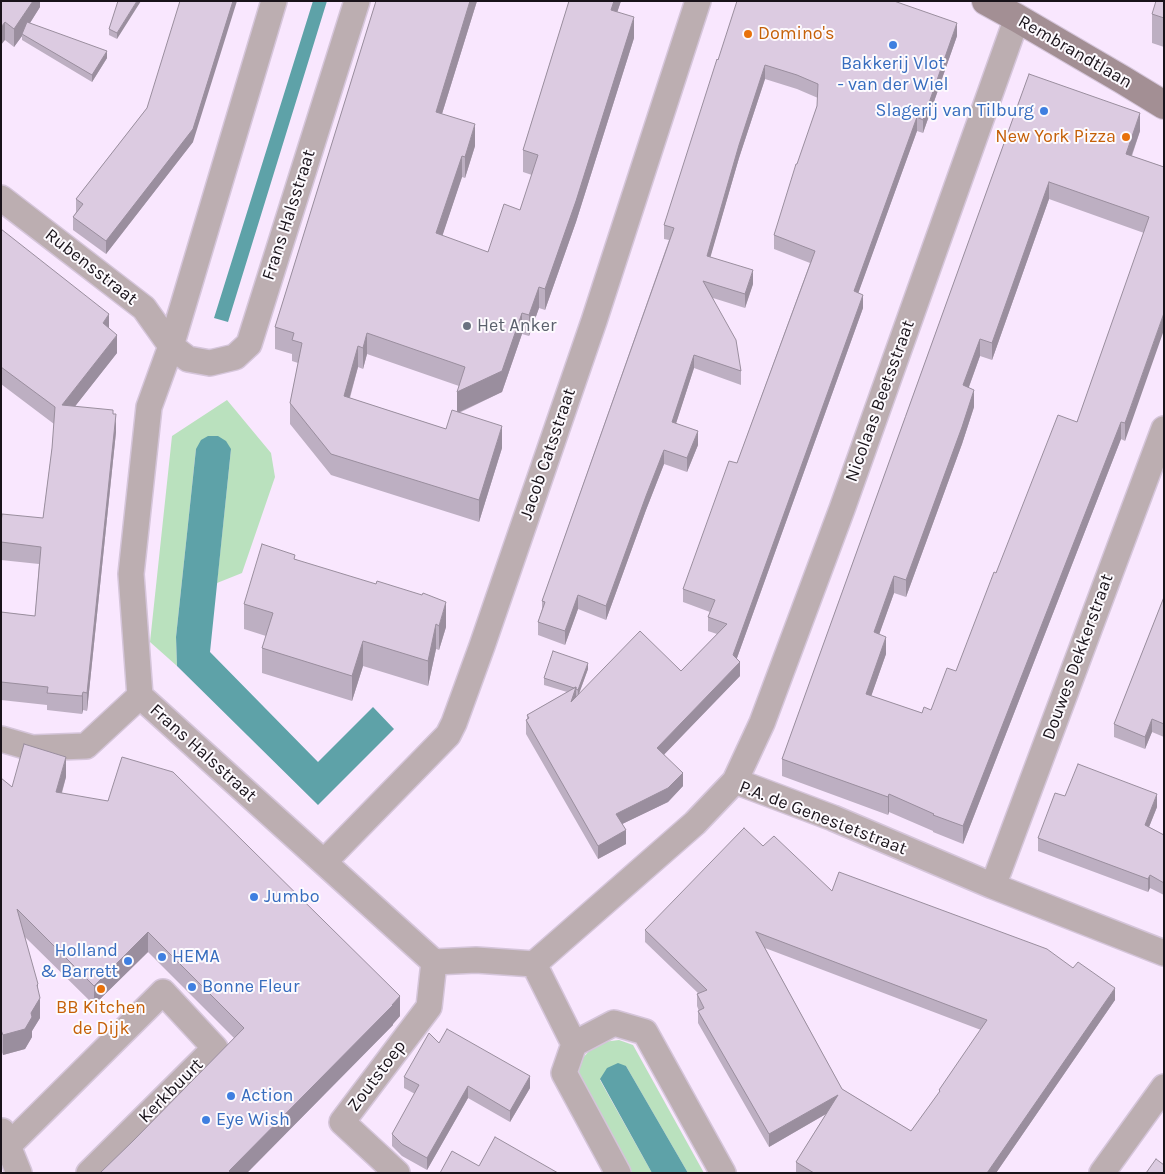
<!DOCTYPE html>
<html>
<head>
<meta charset="utf-8">
<style>
	body { margin:0 }
	#map { position:relative; width:1165px; height:1174px; overflow:hidden; background:#f9e7fe; font-family:Karla,sans-serif }
	canvas { display:block }
	.frame { position:absolute; inset:0; border:2px solid #19131a; pointer-events:none }
</style>
</head>
<body>
<div id="map">
<canvas width="1165" height="1174"></canvas>
<div class="frame"></div>
</div>
<script>
const context = document.querySelector('canvas').getContext('2d');
context.lineJoin = 'round';
function fillPath(path, color) { context.fillStyle = color; context.fill(path, 'evenodd'); }
const shape = rows => new Path2D(rows.map(r => 'M' + r).join(''));
function stroke(path, color, width, dash) { context.strokeStyle = color; context.lineWidth = width; context.lineCap = dash ? 'butt' : 'round'; context.setLineDash(dash || []); context.stroke(path); }
function label(font, color, halo, rows, align = 'center') {
  context.font = font + ' Karla,sans-serif'; context.lineWidth = 4; context.setLineDash([]); context.textBaseline = 'middle'; context.strokeStyle = halo; context.fillStyle = color; for (const [text, x, y, turn = 0] of rows) {
    context.save(); context.translate(x, y); context.rotate((+turn || 0) * Math.PI / 180); context.textAlign = isNaN(turn) ? turn : align; if (halo) context.strokeText(text, 0, 0); context.fillText(text, 0, 0); context.restore();
  }
}
fillPath(shape([
	[227,400,271,453,275,477,242,573,217,583,231,449,196,449,176,637,177,666,150,642,172,436],
	[619,1040,633,1045,704,1173,688,1173,626,1066,600,1080,652,1173,630,1173,576,1071,580,1061,592,1048,603,1042]
]), '#bae1be');
fillPath(shape([
	[313,1,327,1,228,322,214,318],
	[208,436,218,436,226,441,231,449,210,652,318,762,373,707,394,729,318,805,177,666,176,637,196,449,201,440],
	[618,1063,626,1066,688,1173,652,1173,600,1079,607,1068]
]), '#5ea2a8');
const street = shape([
	[274,1,171,346,149,407,131,574,140,696,434,962,476,960,534,964],
	[1,198,144,308,171,346,188,359,210,363,235,357,249,344,357,1],
	[1,739,32,748,86,746,140,696],
	[735,781,762,723,842,509,1017,18],
	[324,862,448,735,454,723,482,646,594,321,698,1],
	[993,886,1164,429],
	[534,964,695,823,735,781,833,818,993,886,1164,953],
	[534,964,574,1044],
	[2,1131,19,1173],
	[8,1146,163,992,215,1048,89,1173],
	[397,1173,342,1122,429,1007,434,962],
	[618,1173,564,1073,574,1044,614,1023,645,1032,723,1173],
	[1102,1173,1164,1087]
]);
const secondary = shape([
	[986,1,1017,18,1123,80,1164,105]
]);
stroke(street, '#d5c5da', 28);
stroke(secondary, '#d5c5da', 30);
stroke(street, '#bcaeb1', 25);
stroke(secondary, '#a38f94', 28);
fillPath(shape([
	[1,1,40,1,40,7,30,23,107,58,92,82,22,40,22,36,14,47,5,40],
	[118,1,117,39,109,35,109,29],
	[376,1,477,1,442,114,475,146,465,178,462,177,442,236,488,252,520,210,532,175,523,172,523,150,569,1,621,1,617,12,634,38,576,222,545,310,539,308,529,336,522,334,502,392,459,413,502,448,479,522,331,475,290,424,290,403,298,363,292,361,292,354,275,349,275,327],
	[367,354,459,386,457,412,446,429,350,398,358,367,363,369],
	[1164,1,1164,47,1152,43,1152,14],
	[957,36,923,133,917,131,858,293,863,308,737,658,740,676,664,754,683,786,668,802,622,824,626,844,598,859,526,734,526,720,527,719,527,715,567,692,544,685,544,678,588,669,579,694,681,671,717,634,708,631,708,617,710,612,683,602,683,589,737,463,810,263,774,249,774,235,817,106,818,98,797,89,765,79,739,158,710,257,753,284,745,308,713,298,741,371,741,385,694,368,676,423,698,445,687,472,664,464,646,510,606,620,578,609,565,645,538,635,538,622,542,609,542,601,669,240,664,239,664,225,718,60],
	[1029,74,1140,131,1132,156,1164,167,1125,441,1121,439,963,844,933,832,933,831,889,812,888,815,782,776,782,759],
	[1049,199,1144,233,1077,422,996,573,956,671,931,710,922,713,871,696,886,654,879,634,894,593,906,597,962,444,974,407,969,387,980,356,992,360],
	[147,108,193,142,106,254,73,230,73,217,76,212,76,199],
	[1,229,109,328,117,353,75,406,113,414,116,432,87,711,83,710,82,714,47,710,47,705,1,700,1,612,35,616,39,564,1,560,1,523,43,518,52,448,54,424,1,384],
	[295,559,446,627,439,650,436,649,428,686,363,666,352,701,262,673,262,648,266,636,244,629,244,604],
	[1164,597,1164,737,1152,732,1145,749,1114,737,1114,724],
	[66,777,62,793,400,1016,393,1024,393,1025,247,1173,100,1173,133,1141,234,1038,148,952,94,1005,25,937,38,991,40,1018,32,1031,32,1037,25,1049,3,1055,1,1050,1,778,12,787],
	[1065,796,1157,807,1149,827,1164,835,1164,895,1150,888,1148,892,1038,851,1038,838],
	[763,846,832,891,1115,1000,996,1173,796,1173,796,1162,826,1114,769,1147,698,1023,698,1011,699,1011,697,1006,697,994,698,993,645,942,645,930],
	[765,948,981,1030,939,1090,939,1093,911,1131,842,1089],
	[439,1043,530,1088,510,1122,468,1098,427,1170,402,1156,392,1146,392,1134,415,1094,404,1088,404,1077]
]), '#bdafc2');
fillPath(shape([
	[33,1,40,1,40,7,23,34,22,34,22,36,14,47,14,29],
	[137,1,141,1,117,39,117,33],
	[233,1,237,1,193,142,106,254,106,241],
	[470,1,477,1,436,133,436,112],
	[614,1,621,1,611,31,611,10],
	[634,17,634,38,576,222,545,310,545,289],
	[5,22,5,40,1,45,1,27],
	[957,23,957,36,923,133,923,120],
	[107,51,107,58,92,82,92,75],
	[765,65,765,79,739,158,707,269,707,256,739,145],
	[1140,113,1140,131,1126,171,1126,154],
	[917,117,917,131,854,305,854,291],
	[475,124,475,146,465,178,465,157],
	[462,156,462,177,436,255,436,233],
	[1049,182,1049,199,992,360,992,343],
	[753,270,753,284,745,308,745,294],
	[539,287,539,308,529,336,529,315],
	[863,295,863,308,733,669,733,655],
	[522,313,522,334,502,392,457,413,457,392],
	[1164,313,1164,330,1125,441,1125,423],
	[109,314,109,332,103,323],
	[367,333,367,354,363,369,363,348],
	[117,335,117,353,62,423,62,405],
	[980,339,980,356,963,403,963,385],
	[358,346,358,367,344,417,344,396],
	[694,355,694,368,672,436,672,422],
	[974,390,974,407,962,444,906,597,906,580],
	[116,414,116,432,87,711,87,693],
	[1121,422,1121,439,963,844,963,826],
	[502,426,502,448,479,522,479,500],
	[698,431,698,445,687,472,687,458],
	[664,450,664,464,646,510,606,620,606,606,646,496],
	[894,576,894,593,874,649,874,632],
	[578,595,578,609,565,645,565,631],
	[446,602,446,627,439,650,439,626],
	[436,624,436,649,428,686,428,661],
	[886,637,886,654,866,711,866,694],
	[363,641,363,666,352,701,352,676],
	[740,662,740,676,657,762,657,748],
	[588,663,588,669,578,696,578,690],
	[576,687,576,701,571,702],
	[83,692,83,710,82,714,82,696],
	[1152,719,1152,732,1145,749,1145,737],
	[66,757,66,777,56,812,56,792],
	[683,773,683,786,668,802,616,827,616,814],
	[889,794,889,812,888,815,888,797],
	[1157,794,1157,807,1145,837,1145,825],
	[626,830,626,844,598,859,598,846],
	[1150,875,1150,888,1148,892,1148,879],
	[148,932,148,952,94,1005,94,986],
	[38,984,38,1001,40,998,40,1018,32,1031,32,1037,25,1049,3,1055,3,1035,31,1013,37,985],
	[1115,988,1115,1000,996,1173,987,1173],
	[400,996,400,1016,393,1024,393,1025,247,1173,229,1173,229,1171],
	[530,1076,530,1088,510,1122,510,1111],
	[468,1086,468,1098,427,1170,427,1158],
	[838,1095,838,1107,769,1147,769,1134]
]), '#9a8e9e');
const building = shape([
	[1,1,33,1,14,29,5,22,1,27,1,1],
	[118,1,137,1,117,33,109,29,118,1],
	[180,1,233,1,193,129,106,241,73,217,83,204,76,199,147,108,180,1],
	[376,1,470,1,436,112,475,124,465,157,462,156,436,233,488,252,504,204,520,210,538,155,523,150,569,1,614,1,611,10,634,17,576,201,545,289,539,287,529,315,522,313,502,371,457,392,465,367,367,333,363,348,358,346,344,396,446,429,452,410,502,426,479,500,331,454,290,403,302,343,292,340,294,333,275,327,376,1],
	[737,1,894,1,957,23,923,120,917,117,854,291,863,295,733,655,740,662,657,748,683,773,668,788,616,814,626,830,598,846,526,720,529,718,527,715,576,687,571,702,640,631,681,671,727,624,708,617,715,600,683,589,729,461,737,463,815,251,774,235,796,164,797,164,817,106,818,84,797,75,765,65,739,145,707,256,753,270,745,294,703,281,736,340,741,371,694,355,672,422,698,431,687,458,664,450,646,496,606,606,578,595,565,631,538,622,545,602,542,601,674,228,664,225,717,59,718,60,737,1],
	[1156,1,1164,1,1164,18,1152,14,1156,1],
	[27,22,107,51,92,75,22,34,27,22],
	[1029,74,1140,113,1126,154,1164,167,1164,313,1125,423,1121,422,963,826,933,815,934,814,889,794,888,797,782,759,1029,74],
	[1049,182,1149,217,1077,422,1058,415,996,573,994,572,956,671,947,668,931,710,924,707,922,713,866,694,886,637,874,632,894,576,906,580,962,427,974,390,963,385,980,339,992,343,1049,182],
	[1,229,109,314,103,323,117,335,62,405,113,410,113,414,116,414,87,693,83,692,82,696,47,693,48,687,1,682,1,612,35,616,41,547,1,542,1,523,2,514,43,518,52,448,55,407,1,367,1,229],
	[262,544,295,555,294,559,376,584,377,581,422,595,423,593,446,602,439,626,436,624,428,661,363,641,352,676,262,648,273,613,244,604,262,544],
	[1164,597,1164,724,1152,719,1145,737,1114,724,1164,597],
	[553,651,588,663,578,690,576,689,576,687,574,688,544,678,553,651],
	[24,744,66,757,56,792,108,801,122,757,173,772,400,996,392,1005,393,1005,229,1171,231,1173,100,1173,133,1141,244,1028,148,932,94,986,17,909,38,984,37,985,40,998,31,1013,32,1017,25,1029,3,1035,1,1030,1,778,12,787,24,744],
	[1078,764,1157,794,1145,825,1164,835,1164,883,1150,875,1148,879,1038,838,1055,793,1065,796,1078,764],
	[744,828,763,846,774,836,832,891,839,872,1047,949,1073,968,1078,962,1115,988,987,1173,814,1173,796,1162,838,1095,769,1134,698,1011,704,1008,697,994,707,990,645,930,744,828],
	[756,932,987,1020,939,1090,940,1091,911,1131,842,1089,756,932],
	[447,1029,530,1076,510,1111,468,1086,427,1158,402,1144,392,1134,419,1085,404,1077,429,1033,439,1043,447,1029],
	[495,1137,558,1173,440,1173,452,1151,479,1166,495,1137],
	[1156,1159,1164,1165,1164,1173,1146,1173,1156,1159]
]);
fillPath(building, '#dccbe1');
stroke(building, '#9a8e9e', 1);
for (const [x, y, r, color] of [
	[748,34,5,"#e8710a"],
	[893,45,5,"#3f7fe0"],
	[1044,111,5,"#3f7fe0"],
	[1126,137,5,"#e8710a"],
	[467,326,5,"#6b7280"],
	[254,897,5,"#3f7fe0"],
	[162,957,5,"#3f7fe0"],
	[128,961,5,"#3f7fe0"],
	[192,987,5,"#3f7fe0"],
	[101,989,5,"#e8710a"],
	[231,1096,5,"#3f7fe0"],
	[206,1120,5,"#3f7fe0"]
]) { const dot = new Path2D(); dot.arc(x, y, r, 0, 2 * Math.PI); context.fillStyle = color; context.fill(dot); stroke(dot, '#fdfafe', 2); }
label('18px', '#c56008', '#fdfafe', [
	["Domino's",758,34],
	["New York Pizza",1116,137,"right"],
	["BB Kitchen",101,1008,"center"],
	["de Dijk",101,1029,"center"]
], 'left');
label('18px', '#19131a', '#fdfafe', [
	["Rembrandtlaan",1075,52,30],
	["Frans Halsstraat",289,215,-72],
	["Rubensstraat",91,267,38],
	["Nicolaas Beetsstraat",880,401,-70],
	["Jacob Catsstraat",548,454,-71],
	["Douwes Dekkerstraat",1078,657,-70],
	["Frans Halsstraat",203,753,42],
	["P.A. de Genestetstraat",823,818,21],
	["Zoutstoep",377,1076,-53],
	["Kerkbuurt",171,1091,-45]
]);
label('18px', '#366cbe', '#fdfafe', [
	["Bakkerij Vlot",893,64,"center"],
	["- van der Wiel",893,85,"center"],
	["Slagerij van Tilburg",1034,111,"right"],
	["Jumbo",264,897],
	["Holland",118,951,"right"],
	["& Barrett",118,972,"right"],
	["HEMA",172,957],
	["Bonne Fleur",202,987],
	["Action",241,1096],
	["Eye Wish",216,1120]
], 'left');
label('18px', '#5b616d', '#fdfafe', [
	["Het Anker",477,326]
], 'left');
</script>
</body>
</html>
